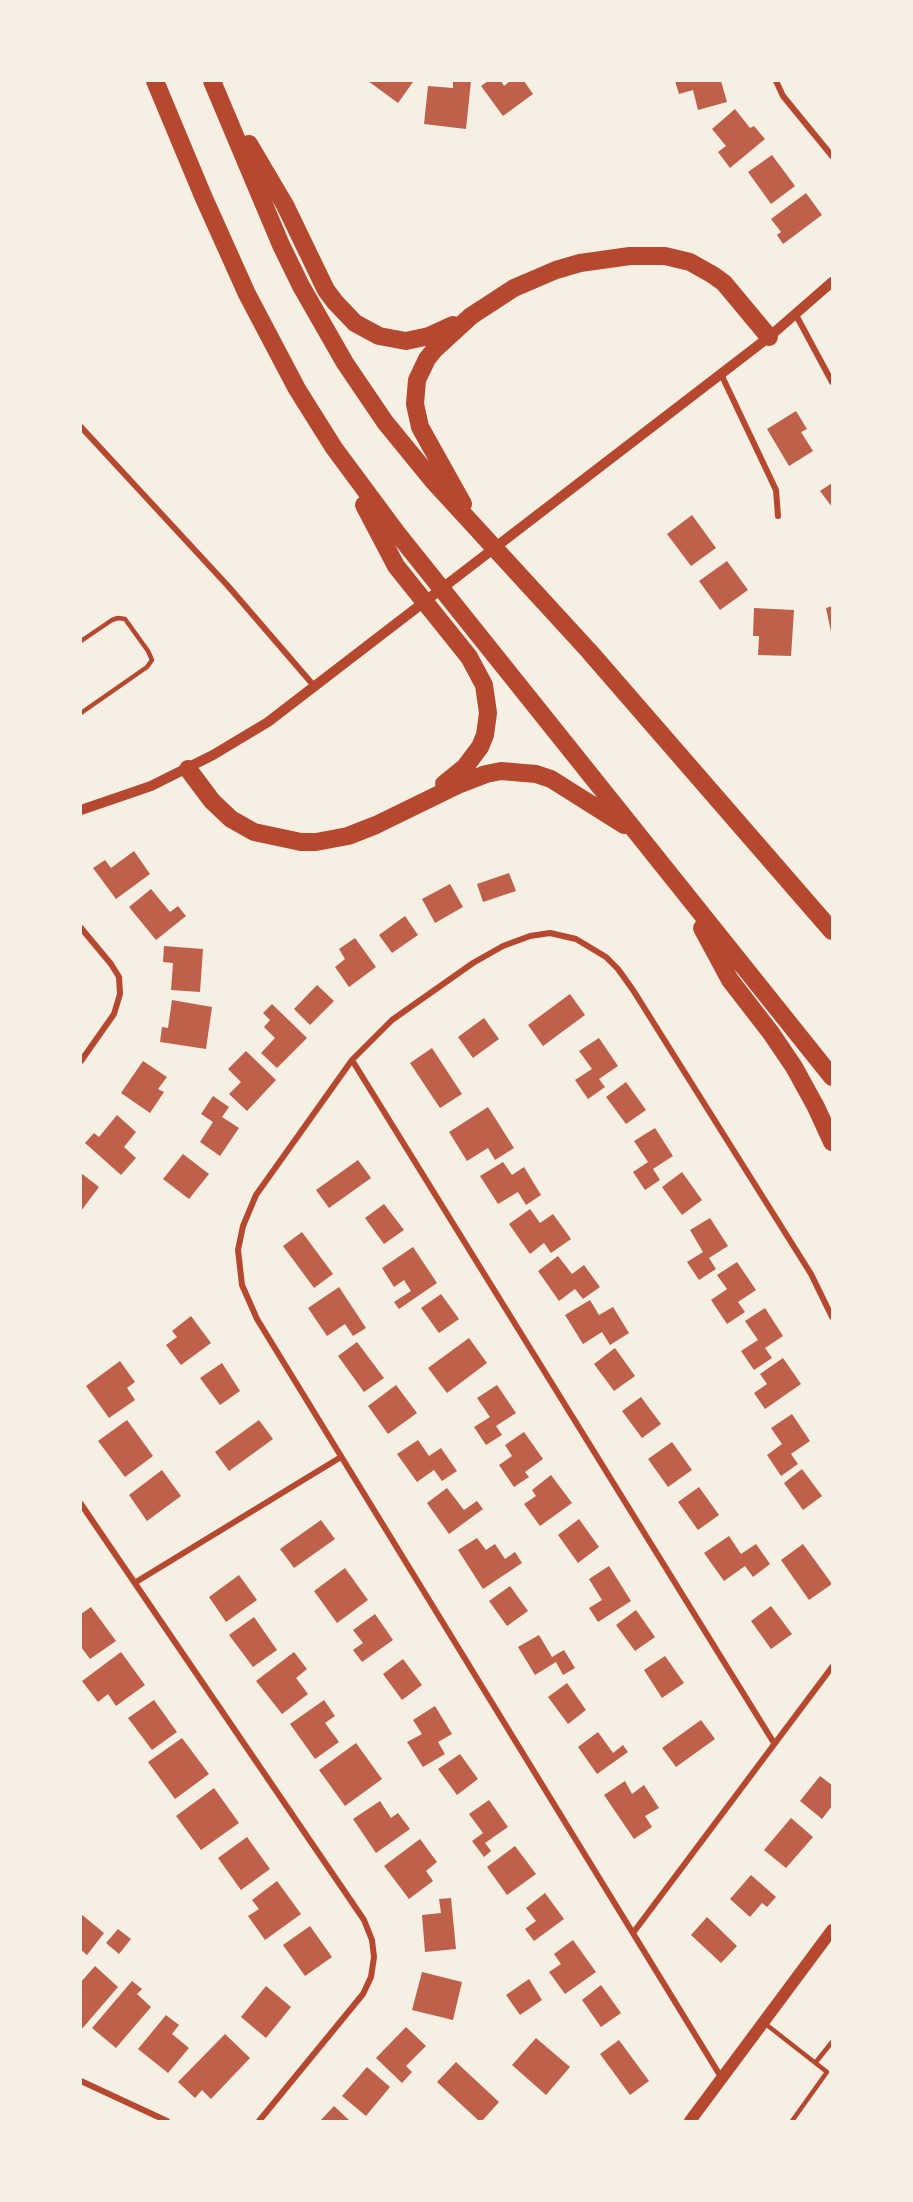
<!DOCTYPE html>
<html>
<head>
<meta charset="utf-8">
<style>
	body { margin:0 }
	#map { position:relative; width:913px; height:2202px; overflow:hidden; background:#f6efe4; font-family:Quicksand,sans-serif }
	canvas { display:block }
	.frame { position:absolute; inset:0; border:82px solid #f6efe4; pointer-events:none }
</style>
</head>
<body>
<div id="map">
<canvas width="913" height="2202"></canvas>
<div class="frame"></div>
</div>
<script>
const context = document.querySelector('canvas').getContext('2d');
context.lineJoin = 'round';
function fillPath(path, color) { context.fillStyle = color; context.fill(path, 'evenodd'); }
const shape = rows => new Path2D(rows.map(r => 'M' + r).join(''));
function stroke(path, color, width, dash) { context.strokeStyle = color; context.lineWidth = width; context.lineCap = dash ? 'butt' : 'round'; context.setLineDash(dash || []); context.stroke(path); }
fillPath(shape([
	[368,81,412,81,413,82,398,103],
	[453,81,471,81,466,129,424,124,428,86,453,88],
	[488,81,501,81,504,86,510,81,524,81,533,94,503,116,481,86],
	[675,81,721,81,727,102,698,110,693,90,679,94],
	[735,109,750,128,754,126,765,139,730,168,718,152,726,146,712,129],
	[772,155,795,186,771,204,748,172],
	[806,193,822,215,783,244,777,235,781,232,771,219],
	[796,411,807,429,801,432,813,451,789,466,767,429],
	[832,483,832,507,820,491],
	[692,515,716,548,691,566,667,534],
	[727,561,748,590,720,610,699,581],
	[832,606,832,632,831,632,826,608],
	[754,608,794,610,791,656,758,655,759,636,753,636],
	[134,851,150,874,116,899,93,868,105,860,111,868],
	[509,873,516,891,483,902,477,884],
	[450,884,463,907,435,923,422,899],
	[151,889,170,912,178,906,186,916,156,940,129,907],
	[405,916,418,935,392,953,379,935],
	[355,938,376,967,349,987,335,967,345,959,339,949],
	[164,946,203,949,200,992,171,990,173,963,163,962],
	[317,985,334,1001,310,1025,294,1009],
	[570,994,585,1015,543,1046,528,1025],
	[172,1000,212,1007,206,1049,160,1042,162,1027,168,1028],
	[272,1004,307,1038,277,1068,261,1053,275,1038,264,1027,270,1020,263,1013],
	[484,1018,499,1039,473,1058,458,1037],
	[599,1038,618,1066,599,1079,605,1087,588,1099,575,1080,592,1069,579,1051],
	[432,1048,462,1094,440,1108,410,1063],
	[246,1051,276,1080,247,1111,229,1094,241,1082,228,1069],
	[143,1061,167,1077,158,1089,164,1092,150,1113,121,1093],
	[626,1082,646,1110,626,1124,606,1097],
	[213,1096,229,1107,222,1117,239,1128,220,1156,200,1142,213,1122,201,1114],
	[488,1107,514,1148,495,1160,488,1148,467,1161,449,1132],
	[117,1115,136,1132,124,1147,136,1158,121,1175,85,1143,94,1133,99,1137],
	[655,1128,673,1156,653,1169,660,1180,645,1190,633,1172,648,1162,634,1141],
	[183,1154,209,1174,189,1199,163,1179],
	[358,1160,371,1178,329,1208,316,1190],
	[503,1162,512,1175,524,1167,541,1195,526,1205,518,1192,498,1204,480,1176],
	[682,1172,702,1200,682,1215,662,1187],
	[81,1173,99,1187,81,1211],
	[384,1204,404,1230,384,1244,365,1218],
	[530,1209,540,1223,553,1214,571,1239,551,1253,544,1243,530,1254,509,1224],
	[710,1218,728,1246,709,1258,716,1269,699,1280,687,1262,703,1252,690,1230],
	[302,1232,333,1274,314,1288,283,1246],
	[413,1247,437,1283,399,1309,394,1302,411,1291,404,1280,394,1287,382,1268],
	[558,1256,572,1274,584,1265,600,1287,583,1299,575,1289,559,1301,538,1271],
	[737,1262,756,1290,738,1302,745,1312,727,1324,711,1300,727,1289,717,1275],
	[339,1287,366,1328,353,1336,345,1324,327,1336,308,1308],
	[441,1294,459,1319,439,1333,421,1308],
	[590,1300,599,1315,613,1307,629,1333,610,1345,602,1332,583,1344,565,1315],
	[765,1308,783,1336,765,1348,772,1358,754,1370,741,1351,758,1340,745,1321],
	[191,1316,211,1343,181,1365,166,1345,177,1337,172,1331],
	[469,1338,487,1363,447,1393,428,1368],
	[357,1342,384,1378,364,1392,338,1356],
	[615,1348,635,1376,614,1391,594,1364],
	[783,1358,801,1384,765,1409,754,1393,767,1384,760,1374],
	[120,1361,135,1382,127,1388,135,1400,109,1418,86,1386],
	[222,1363,240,1391,220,1405,200,1378],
	[396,1385,417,1413,388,1434,368,1406],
	[497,1385,516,1413,496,1426,502,1435,486,1445,474,1427,490,1417,477,1398],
	[641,1397,661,1424,642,1438,622,1411],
	[792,1414,810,1441,791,1454,798,1464,781,1476,767,1455,782,1444,771,1428],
	[127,1420,153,1456,125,1477,98,1441],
	[259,1420,273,1439,229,1471,215,1452],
	[524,1432,543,1459,525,1472,529,1477,514,1487,499,1465,512,1456,505,1445],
	[418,1440,429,1456,441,1448,457,1471,442,1481,434,1470,417,1482,397,1454],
	[672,1442,692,1470,668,1487,648,1459],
	[802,1469,822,1496,803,1510,784,1483],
	[162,1470,181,1496,147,1521,129,1495],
	[551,1475,572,1503,540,1526,524,1504,536,1496,532,1490],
	[699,1487,719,1515,698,1530,678,1502],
	[447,1488,464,1510,477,1501,483,1509,449,1534,427,1503],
	[579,1519,599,1547,578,1563,558,1535],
	[321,1520,335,1539,294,1568,280,1549],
	[729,1536,741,1554,756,1544,770,1564,753,1577,745,1566,724,1581,704,1553],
	[477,1538,486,1550,495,1544,505,1559,515,1552,522,1563,483,1589,458,1550],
	[803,1544,832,1584,809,1600,781,1560],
	[609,1566,631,1601,598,1622,589,1608,602,1600,589,1579],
	[345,1568,368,1600,337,1623,314,1591],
	[239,1575,257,1600,226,1622,209,1597],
	[510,1586,528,1611,507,1626,489,1601],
	[771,1606,792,1634,771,1649,751,1621],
	[91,1607,116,1641,90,1659,81,1647,81,1614],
	[636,1610,655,1637,635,1651,616,1625],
	[375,1614,393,1640,362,1662,353,1650,363,1643,353,1630],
	[254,1617,277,1650,253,1667,229,1635],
	[539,1635,552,1657,564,1650,575,1668,563,1675,556,1662,535,1675,518,1647],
	[121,1652,145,1685,116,1706,108,1694,98,1702,82,1681],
	[294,1652,307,1669,296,1678,308,1694,282,1714,256,1681],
	[665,1656,684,1683,662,1698,644,1670],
	[403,1659,422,1685,402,1700,383,1674],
	[567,1683,586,1710,568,1724,548,1697],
	[154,1700,177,1732,152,1750,128,1718],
	[324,1700,335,1716,325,1723,339,1742,315,1759,290,1724],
	[435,1706,452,1734,438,1742,445,1754,423,1767,407,1742,422,1734,413,1720],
	[701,1720,715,1739,676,1767,662,1748],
	[598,1732,613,1753,623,1745,628,1752,597,1774,578,1747],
	[182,1738,209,1774,175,1799,148,1762],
	[356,1743,382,1779,345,1806,319,1770],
	[460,1754,478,1779,457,1795,438,1769],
	[820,1776,832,1785,832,1806,822,1819,800,1801],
	[625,1781,632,1794,644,1785,659,1808,645,1816,652,1827,634,1839,604,1795],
	[214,1788,239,1823,201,1850,176,1816],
	[489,1800,508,1827,485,1843,491,1851,484,1857,472,1841,483,1833,469,1814],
	[380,1801,391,1818,398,1813,410,1829,376,1853,353,1819],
	[791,1818,813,1837,786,1868,764,1850],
	[247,1837,270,1869,241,1890,218,1858],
	[420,1839,437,1862,426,1871,433,1881,409,1899,384,1866],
	[515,1846,536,1874,507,1895,487,1867],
	[751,1875,776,1897,767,1907,762,1903,750,1917,730,1899],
	[277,1881,301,1914,265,1940,248,1916,259,1909,252,1900],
	[545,1893,564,1919,534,1941,525,1929,536,1921,526,1908],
	[451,1898,456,1949,425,1952,422,1915,441,1913,439,1899],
	[81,1914,104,1933,87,1955,81,1950],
	[707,1917,737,1946,721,1963,691,1935],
	[310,1926,332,1957,305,1976,283,1945],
	[118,1929,131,1939,119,1954,106,1943],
	[573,1940,596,1972,565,1994,549,1972,561,1964,554,1954],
	[95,1966,118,1987,81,2030,81,1982],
	[422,1972,462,1982,453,2020,412,2010],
	[529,1979,542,2000,520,2015,506,1995],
	[132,1981,142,1989,137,1994,151,2007,116,2048,92,2028],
	[601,1985,621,2013,601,2027,582,2000],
	[266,1986,291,2007,266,2038,241,2017],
	[166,2015,179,2025,172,2034,189,2048,168,2073,138,2049],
	[406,2027,426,2046,406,2066,412,2072,402,2083,376,2058],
	[225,2034,250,2058,211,2099,202,2090,195,2098,178,2082],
	[536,2038,570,2067,546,2095,512,2065],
	[619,2040,649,2081,630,2095,600,2054],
	[456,2062,499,2102,482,2121,479,2121,437,2082],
	[367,2067,390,2087,366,2116,342,2096],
	[334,2106,350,2121,320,2121]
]), '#bf614a');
stroke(shape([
	[81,641,112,620,118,618,125,619,148,651,152,660,147,667,81,713],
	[763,2022,827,2072,792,2121],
	[816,2062,832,2042]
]), '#b5482f', 4.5);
stroke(shape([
	[776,81,783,96,832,156],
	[796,315,832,382],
	[721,374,776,490,778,516],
	[81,427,228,586,315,687],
	[81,928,111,964,119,977,120,994,114,1014,81,1061],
	[352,1060,774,1743],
	[81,1504,364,1920,372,1940,374,1957,371,1977,363,1994,259,2121],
	[136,1582,341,1457],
	[633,1933,832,1667],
	[721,2077,257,1319,242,1285,238,1250,243,1226,256,1195,352,1060,392,1020,473,963,503,946,530,936,550,933,576,939,606,957,618,969,633,990,811,1274,832,1317],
	[81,2081,167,2121]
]), '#b5482f', 6);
stroke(shape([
	[81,810,151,786,213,755,268,722,769,337,832,282]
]), '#b5482f', 10);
stroke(shape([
	[690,2121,832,1930]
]), '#b5482f', 12);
stroke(shape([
	[155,81,203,196,247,294,297,389,334,448,397,533,832,1077],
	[212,81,281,245,301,286,345,363,385,422,434,482,589,651,832,931],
	[249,144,285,205,326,290,335,302,355,323,379,336,406,341,429,336,453,325],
	[463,504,420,427,415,404,417,380,427,359,435,349,471,316,514,288,556,270,580,263,630,256,665,256,690,262,713,275,724,283,769,337],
	[364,505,396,566,469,657,484,685,488,713,485,735,480,747,465,767,444,784],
	[188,769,212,801,231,819,254,832,301,842,316,842,348,836,376,825,460,784,486,774,501,771,536,774,551,779,624,825],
	[702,928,730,980,771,1033,794,1067,816,1107,832,1142]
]), '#b5482f', 18);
</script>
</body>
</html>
